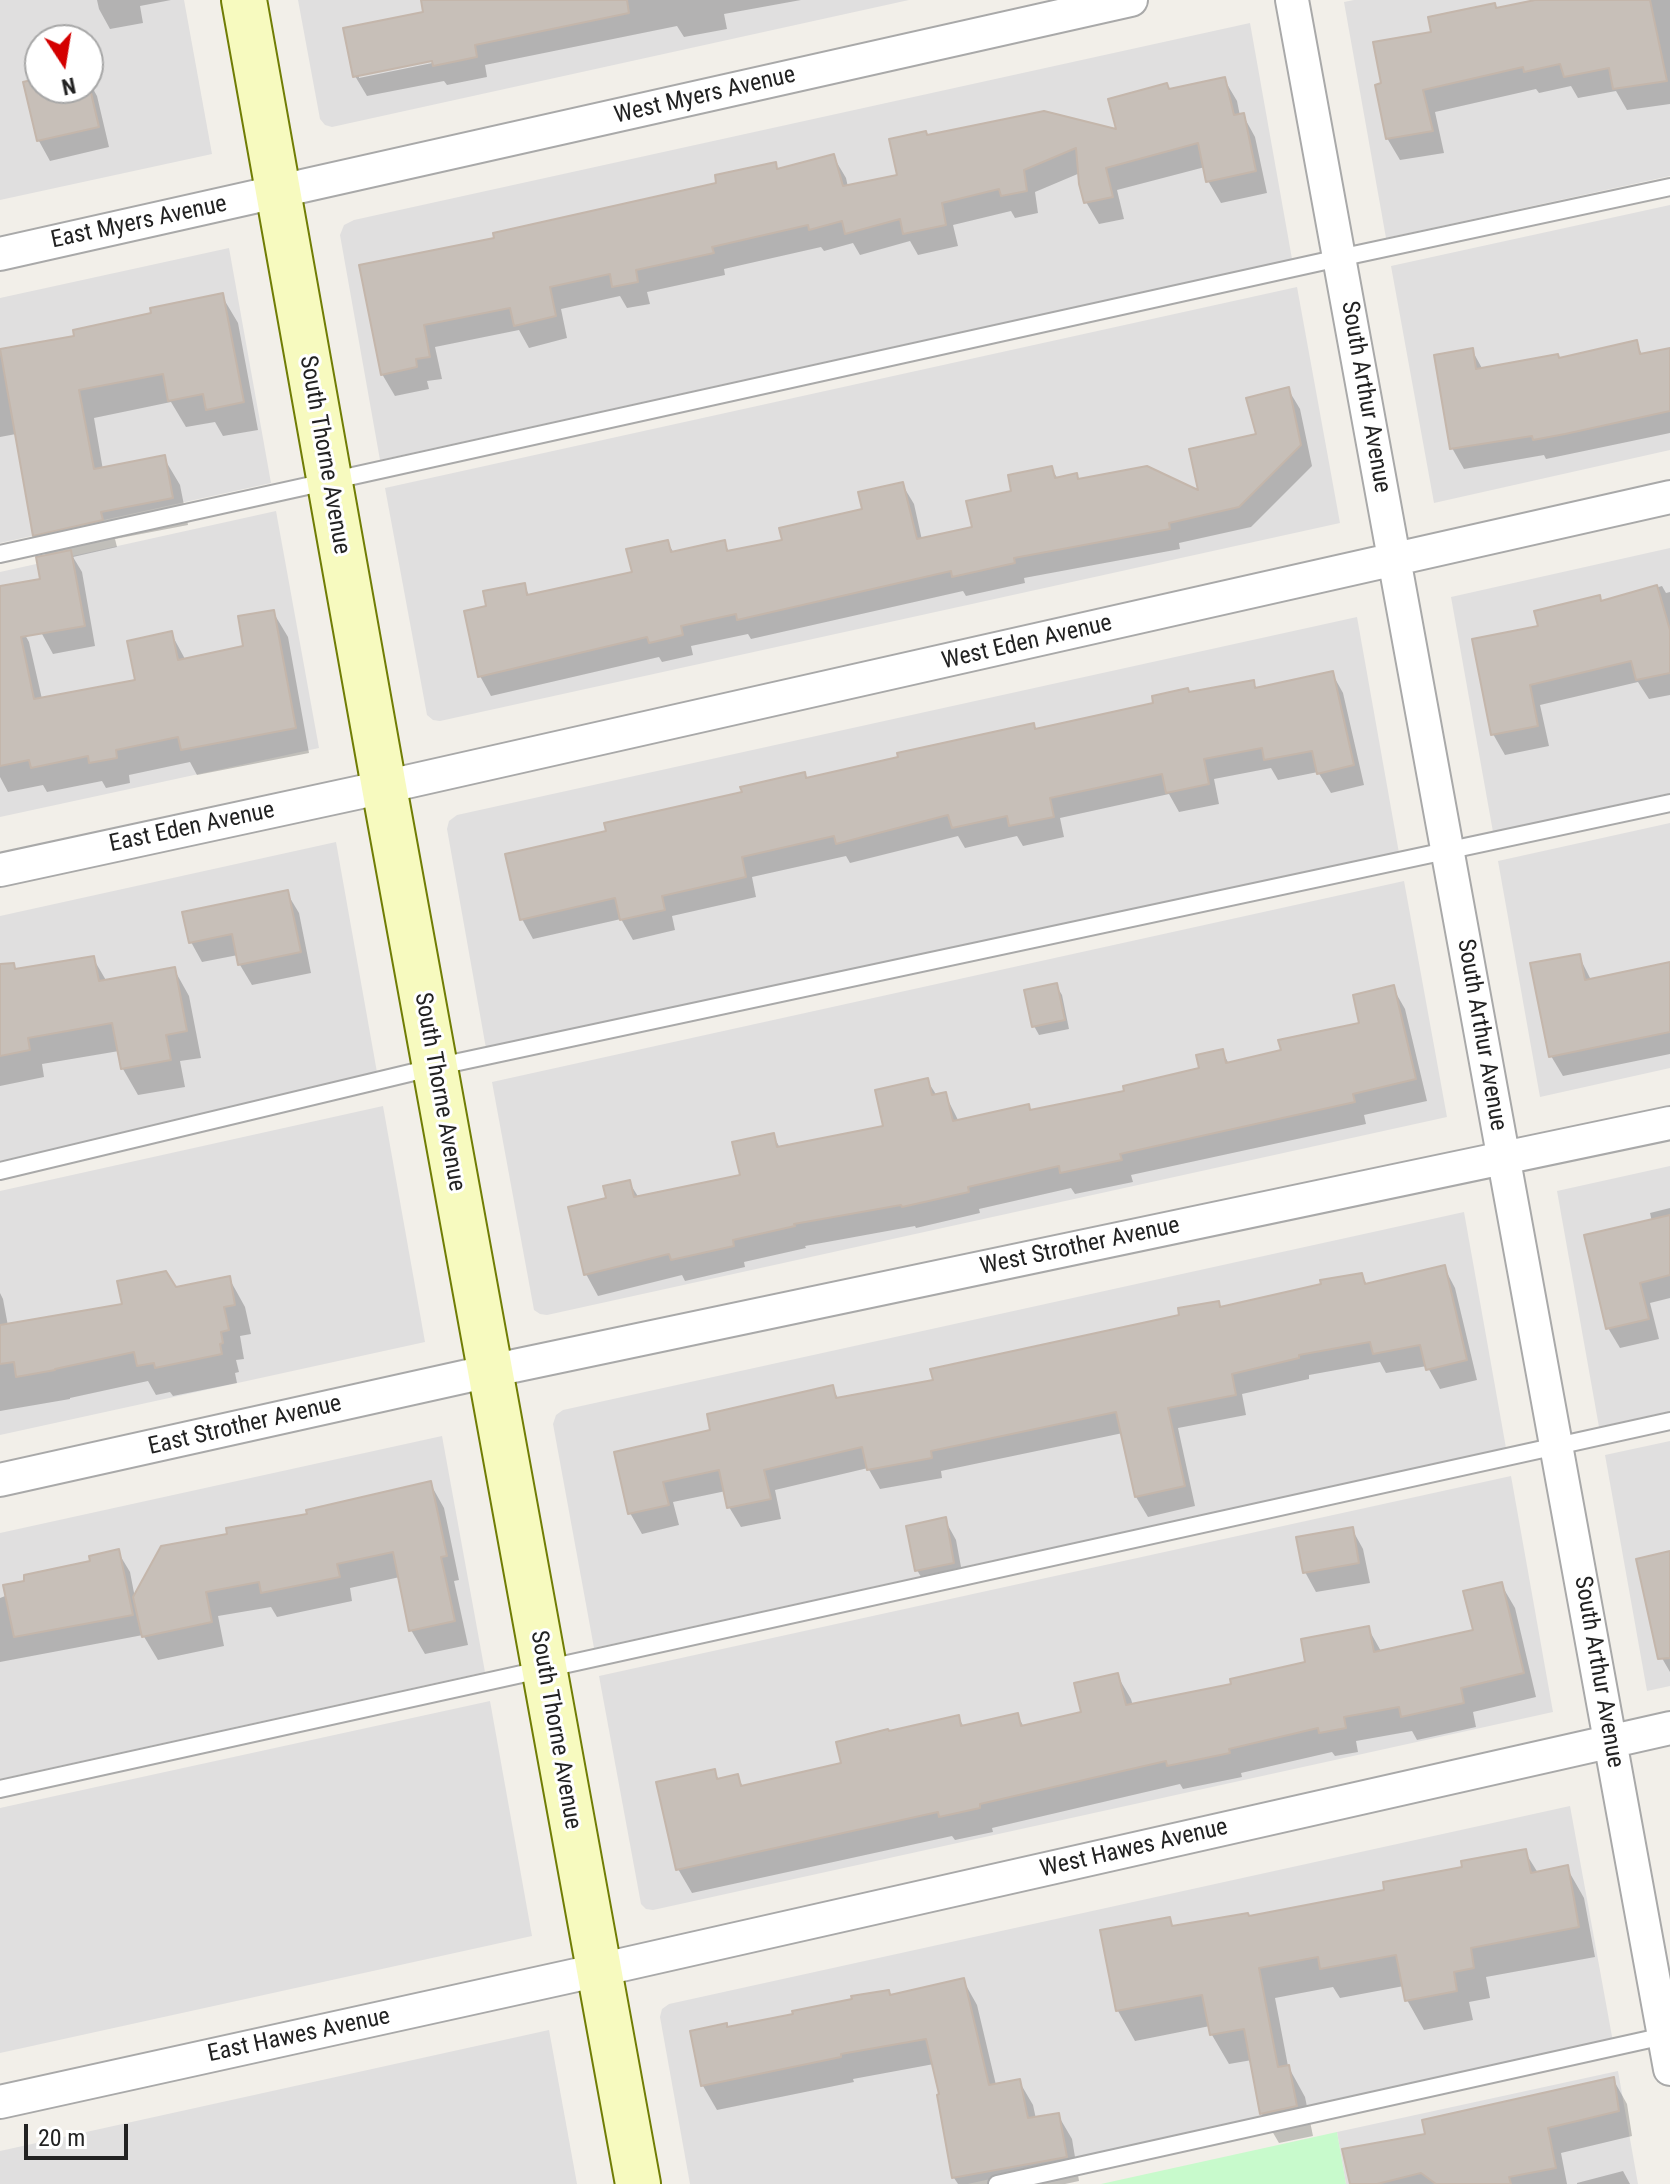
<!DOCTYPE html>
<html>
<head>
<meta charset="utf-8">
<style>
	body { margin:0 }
	#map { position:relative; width:1670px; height:2184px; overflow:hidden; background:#f2efe9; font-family:"Roboto Condensed",sans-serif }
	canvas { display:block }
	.north { position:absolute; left:24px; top:24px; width:80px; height:80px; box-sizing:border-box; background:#fff; border:2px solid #a7a7a7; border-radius:50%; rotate:168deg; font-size:22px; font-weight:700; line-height:32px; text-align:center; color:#222 }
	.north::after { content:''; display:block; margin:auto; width:28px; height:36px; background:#d40000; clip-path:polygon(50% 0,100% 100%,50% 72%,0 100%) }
	.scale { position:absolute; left:24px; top:2124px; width:104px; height:36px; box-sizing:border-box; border:4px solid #222; border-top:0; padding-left:10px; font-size:24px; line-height:28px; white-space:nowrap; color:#222; -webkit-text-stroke:6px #fff; paint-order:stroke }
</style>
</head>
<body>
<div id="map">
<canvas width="1670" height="2184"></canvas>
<div class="north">N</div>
<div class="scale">20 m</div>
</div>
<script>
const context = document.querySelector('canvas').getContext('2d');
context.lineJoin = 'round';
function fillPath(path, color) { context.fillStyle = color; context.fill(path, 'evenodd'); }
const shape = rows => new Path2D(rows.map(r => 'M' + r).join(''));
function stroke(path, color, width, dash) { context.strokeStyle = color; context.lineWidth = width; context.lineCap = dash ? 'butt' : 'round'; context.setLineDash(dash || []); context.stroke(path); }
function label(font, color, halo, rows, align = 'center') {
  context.font = font + ' "Roboto Condensed",sans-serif'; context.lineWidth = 6; context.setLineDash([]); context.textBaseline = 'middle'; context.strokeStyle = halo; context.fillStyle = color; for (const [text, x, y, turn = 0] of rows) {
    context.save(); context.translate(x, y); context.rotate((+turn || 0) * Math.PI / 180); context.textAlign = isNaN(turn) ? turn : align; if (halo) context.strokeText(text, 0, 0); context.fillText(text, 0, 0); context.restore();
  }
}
fillPath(shape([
	[0,0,184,0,212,154,0,200],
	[40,40,88,40,88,88,40,88],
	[298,0,909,0,332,127,325,125,320,119],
	[1354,0,1670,0,1670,176,1386,238,1344,2],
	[1250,23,1292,259,380,460,340,235,344,225,354,220],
	[1670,205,1670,450,1434,503,1391,266],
	[229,248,271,483,0,543,0,298],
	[1297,287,1340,523,440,721,433,720,427,715,385,488],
	[276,511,319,748,0,817,0,572],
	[1670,548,1670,793,1493,832,1451,597],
	[1357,617,1399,853,487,1054,447,829,449,821,457,815],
	[1670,823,1670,1068,1540,1097,1498,861],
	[336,842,378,1078,0,1161,0,916],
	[1404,881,1447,1117,547,1315,540,1314,534,1310,492,1082],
	[383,1106,425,1342,0,1435,0,1191],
	[1670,1166,1670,1411,1599,1427,1557,1191],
	[1464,1212,1506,1448,594,1648,553,1424,556,1415,563,1410],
	[442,1436,485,1672,0,1779,0,1533],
	[1670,1441,1670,1686,1647,1691,1605,1455],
	[1511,1476,1553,1712,653,1910,646,1909,641,1904,599,1676],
	[490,1701,532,1936,0,2053,0,1808],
	[1570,1806,1613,2042,968,2184,690,2184,660,2017,662,2009,669,2004],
	[549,2030,577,2184,0,2184,0,2151],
	[1618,2071,1638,2184,1346,2184,1337,2132]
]), '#e0dfdf');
fillPath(shape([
	[1337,2132,1346,2184,1101,2184]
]), '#c8facc');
fillPath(shape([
	[97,0,171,0,140,6,143,23,110,29,99,9],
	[423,0,801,0,724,14,727,29,684,37,677,26,485,65,487,77,447,85,444,81,367,96,355,76,426,14],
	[442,57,442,61,359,78,359,73],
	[1545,0,1670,0,1670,104,1627,110,1616,91,1578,98,1571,86,1539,93,1536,89,1435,112,1444,153,1400,160,1387,138,1434,33,1496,10],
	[1224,79,1237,101,1240,116,1243,115,1255,137,1267,193,1221,203,1208,181,1205,167,1117,190,1124,219,1099,224,1086,202,1080,173,1035,192,1038,213,1015,218,1011,211,953,225,958,246,918,255,910,241,860,255,853,243,824,251,821,247,724,269,725,275,647,292,650,304,627,308,620,296,561,309,567,338,529,348,519,330,435,347,442,379,427,381,429,389,395,396,382,374,497,239,719,184,775,164,778,171,833,156,846,178,848,187,899,177,927,137,1119,131,1169,91],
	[40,80,40,88,88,88,88,80,97,96,109,147,50,161,39,141,25,84],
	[222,296,238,323,258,430,223,436,215,422,186,427,171,402,94,418,103,470,164,458,180,485,188,525,115,539,117,547,73,557,82,572,95,646,53,654,42,634,33,583,43,581,47,557,34,535,16,434,0,437,0,351,76,337],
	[1636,343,1643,356,1670,351,1670,433,1546,459,1544,455,1464,469,1452,448,1472,350,1483,370,1560,360],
	[1288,389,1300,409,1312,466,1251,527,1179,543,1180,549,1024,578,1025,583,966,596,963,591,751,639,748,634,691,646,693,655,662,662,659,657,491,696,480,676,488,608,524,585,530,597,634,573,667,542,674,553,724,543,730,553,784,542,864,511,902,484,914,504,922,540,974,529,1014,493,1051,468,1058,479,1076,475,1079,481,1201,493,1258,436],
	[1662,586,1666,593,1670,592,1670,695,1649,699,1638,682,1540,705,1549,746,1505,755,1493,734,1541,628,1602,603],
	[273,612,288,637,309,753,197,775,190,762,129,775,130,783,106,788,102,781,47,792,43,785,8,792,0,777,0,621,15,617,29,642,42,699,138,681,171,633,185,659,246,648],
	[1332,673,1343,693,1364,785,1331,793,1318,772,1278,780,1271,768,1214,779,1219,804,1179,812,1169,794,1060,818,1064,837,1023,846,1017,836,965,848,958,836,850,863,846,856,752,877,756,897,672,916,675,930,633,940,621,919,533,939,522,919,608,832,744,794,804,774,807,780,1156,704,1189,694,1253,682,1257,690],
	[287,893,299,913,311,973,252,985,240,965,238,955,202,962,191,942],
	[1579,956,1591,980,1670,964,1670,1054,1563,1076,1551,1056],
	[93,958,107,982,174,969,189,996,201,1058,180,1061,185,1087,138,1095,123,1069,119,1051,42,1064,44,1077,0,1086,0,969,16,971],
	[1056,985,1062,995,1069,1029,1039,1035,1034,1026],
	[1393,988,1405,1009,1427,1101,1364,1115,1366,1124,1131,1175,1133,1182,1075,1194,1071,1188,979,1209,980,1213,916,1228,915,1226,805,1246,806,1248,744,1262,745,1267,685,1281,682,1275,598,1296,586,1274,608,1200,629,1182,639,1198,742,1176,773,1135,780,1148,886,1128,927,1080,937,1096,945,1094,959,1122,1028,1106,1031,1112,1126,1093,1201,1070,1222,1051,1229,1064,1283,1052,1362,1025],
	[1670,1208,1670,1298,1650,1303,1659,1339,1620,1348,1608,1328,1652,1222,1650,1213],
	[1444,1267,1455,1288,1477,1380,1440,1389,1427,1366,1386,1373,1380,1362,1309,1375,1309,1379,1242,1394,1246,1415,1178,1428,1195,1506,1148,1517,1136,1497,1123,1433,941,1471,942,1478,880,1489,868,1468,775,1490,781,1519,741,1527,729,1507,726,1491,673,1502,679,1525,642,1534,630,1513,713,1432,832,1387,839,1400,935,1382,1182,1317,1218,1303,1222,1309,1361,1275,1368,1286],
	[229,1278,245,1307,251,1334,240,1336,244,1359,236,1360,239,1372,235,1373,237,1383,173,1396,170,1392,156,1395,148,1381,70,1398,70,1399,0,1411,0,1293,3,1299,8,1326,124,1305,175,1289],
	[430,1483,444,1508,459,1580,454,1581,468,1645,425,1654,411,1630,400,1577,350,1588,352,1601,277,1617,271,1607,218,1616,224,1646,158,1660,143,1635,0,1662,0,1598,118,1552,130,1572,135,1598,229,1536],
	[945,1520,956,1540,964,1583,929,1590,917,1570],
	[1352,1529,1363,1549,1370,1583,1316,1592,1305,1572],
	[1670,1553,1670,1672,1659,1653],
	[1501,1584,1515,1608,1536,1697,1473,1712,1476,1727,1417,1740,1412,1731,1356,1741,1358,1752,1335,1756,1332,1752,1241,1773,1242,1777,1183,1789,1180,1784,992,1828,993,1832,955,1840,952,1836,692,1893,678,1869,714,1771,719,1780,737,1777,744,1788,843,1765,958,1717,964,1727,1017,1715,1024,1727,1083,1714,1117,1675,1131,1699,1133,1706,1233,1686,1308,1663,1368,1628,1382,1653,1475,1632],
	[1525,1852,1538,1873,1567,1868,1584,1898,1595,1957,1486,1977,1490,1998,1469,2002,1473,2020,1424,2030,1407,2000,1404,1986,1340,1998,1333,1987,1275,1998,1288,2066,1305,2097,1313,2136,1279,2143,1262,2114,1252,2060,1229,2064,1212,2035,1210,2026,1135,2041,1118,2011,1102,1932,1169,1919,1174,1928,1249,1918,1387,1892],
	[963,1980,977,2005,996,2085,1019,2081,1033,2105,1036,2119,1058,2115,1072,2139,1079,2181,1065,2184,958,2184,954,2178,942,2096,934,2064,853,2079,854,2082,717,2110,703,2086,692,2032,728,2029,891,1997],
	[1613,2079,1627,2104,1632,2136,1561,2153,1567,2184,1352,2184,1427,2136],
	[1623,2171,1630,2184,1577,2184,1577,2183]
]), '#0003');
const building = shape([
	[421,0,627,0,629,13,475,45,477,57,433,66,432,61,353,77,343,28,423,12,421,0],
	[1535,0,1650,0,1667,81,1613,89,1609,68,1564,77,1560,64,1524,72,1523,67,1423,90,1433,131,1386,139,1375,85,1381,83,1373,42,1431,32,1428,17,1495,3,1496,8,1535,0],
	[1225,77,1234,115,1244,113,1256,171,1206,182,1198,143,1106,168,1113,197,1084,203,1079,184,1076,148,1024,170,1027,191,1001,196,999,189,942,203,946,225,903,234,900,219,845,234,842,221,809,230,808,225,712,247,714,253,636,270,638,282,612,287,610,274,550,287,556,316,514,326,510,308,424,325,430,357,416,359,417,367,381,375,359,265,494,238,493,233,716,183,715,175,776,162,777,169,834,154,843,186,897,175,889,139,926,131,927,135,1044,111,1116,129,1108,99,1167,83,1169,89,1225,77],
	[40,78,40,88,88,88,88,80,99,127,37,141,23,82,40,78],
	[223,293,244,402,206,410,203,394,168,401,163,374,79,390,94,469,165,455,173,498,101,512,103,520,33,536,0,349,74,336,73,330,151,313,150,308,223,293],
	[1637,340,1640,354,1670,348,1670,411,1565,434,1533,440,1532,436,1450,449,1434,355,1473,348,1476,369,1558,354,1559,358,1637,340],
	[1289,387,1301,445,1239,507,1169,523,1170,529,1014,558,1015,563,952,577,951,571,737,620,736,614,681,626,683,635,649,643,647,637,478,677,464,611,486,606,483,591,525,583,527,595,632,572,626,549,668,540,671,552,725,540,727,551,782,540,779,528,862,509,858,492,903,482,917,539,972,527,966,501,1011,491,1008,475,1052,466,1055,478,1077,473,1078,479,1147,466,1198,490,1189,449,1256,434,1246,398,1289,387],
	[71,550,85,626,21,637,34,699,135,680,127,641,172,631,178,660,243,646,238,616,274,610,296,728,181,750,178,737,116,750,117,758,89,763,88,756,31,768,29,760,0,766,0,586,40,579,36,557,71,550],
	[1657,585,1670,630,1670,673,1636,680,1631,661,1530,685,1538,726,1491,735,1472,639,1538,626,1534,611,1600,595,1601,601,1657,585],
	[1333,671,1354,765,1317,774,1312,751,1264,760,1262,748,1204,759,1209,784,1166,793,1162,774,1050,798,1054,817,1009,826,1007,816,952,828,948,815,836,844,834,836,742,857,746,877,662,896,665,910,620,920,615,898,520,920,505,854,606,831,604,823,742,792,740,787,805,772,806,778,898,757,897,753,993,732,1034,723,1035,729,1153,703,1152,696,1188,688,1189,692,1254,680,1255,688,1333,671],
	[288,890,301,952,238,965,232,934,189,943,182,912,288,890],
	[1580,954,1585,980,1670,962,1670,1032,1549,1057,1530,963,1580,954],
	[94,956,99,981,175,967,187,1031,166,1035,171,1060,121,1069,112,1023,28,1038,30,1050,0,1056,0,964,14,963,15,969,94,956],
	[1057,983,1065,1020,1032,1027,1024,990,1057,983],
	[1394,985,1416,1079,1353,1094,1355,1102,1120,1154,1122,1160,1060,1173,1059,1166,968,1187,969,1192,902,1207,901,1205,794,1224,795,1226,733,1240,734,1246,671,1260,669,1254,584,1275,568,1207,606,1198,603,1186,630,1180,634,1197,740,1175,732,1142,774,1133,777,1147,883,1126,875,1090,928,1078,932,1095,946,1092,953,1121,1029,1104,1030,1110,1124,1091,1123,1086,1199,1068,1196,1055,1223,1049,1226,1063,1281,1050,1278,1040,1359,1023,1353,995,1394,985],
	[1670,1215,1670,1275,1640,1283,1649,1319,1606,1329,1584,1235,1670,1215],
	[1445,1265,1467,1360,1426,1370,1420,1345,1373,1354,1370,1342,1299,1355,1299,1358,1232,1374,1236,1395,1168,1408,1185,1486,1135,1497,1116,1412,931,1451,932,1458,867,1470,862,1447,764,1470,771,1499,727,1508,719,1470,663,1482,669,1505,628,1514,614,1452,710,1430,707,1414,833,1385,836,1398,933,1380,930,1369,1179,1315,1178,1308,1219,1301,1220,1307,1321,1284,1320,1280,1362,1273,1365,1284,1445,1265],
	[166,1271,176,1287,230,1276,235,1305,224,1307,229,1330,221,1332,223,1343,220,1344,222,1354,155,1368,154,1363,137,1366,134,1352,55,1369,55,1370,16,1377,14,1362,0,1364,0,1325,122,1304,117,1281,166,1271],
	[431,1481,447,1556,441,1557,455,1621,409,1631,393,1552,337,1564,340,1577,261,1593,259,1582,206,1592,212,1622,142,1637,133,1597,161,1546,227,1534,226,1528,307,1514,306,1510,431,1481],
	[946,1517,954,1563,915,1571,906,1526,946,1517],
	[1353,1527,1359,1563,1303,1573,1296,1537,1353,1527],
	[119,1549,133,1615,14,1637,3,1585,24,1581,24,1575,90,1561,89,1556,119,1549],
	[1670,1551,1670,1658,1658,1659,1636,1559,1670,1551],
	[1502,1582,1524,1673,1461,1688,1464,1703,1401,1717,1399,1707,1344,1717,1346,1728,1319,1733,1318,1728,1229,1749,1230,1753,1167,1766,1166,1761,980,1804,980,1808,939,1817,938,1812,676,1870,656,1782,715,1769,717,1779,738,1774,741,1786,841,1763,836,1742,888,1729,889,1731,959,1715,961,1726,1018,1713,1021,1726,1081,1712,1074,1683,1118,1673,1126,1705,1231,1684,1230,1679,1305,1662,1301,1639,1369,1626,1374,1652,1473,1630,1463,1591,1502,1582],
	[1526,1849,1531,1873,1568,1865,1579,1927,1471,1948,1474,1968,1454,1972,1457,1991,1405,2001,1396,1955,1320,1969,1318,1957,1259,1968,1278,2067,1289,2065,1297,2106,1260,2114,1244,2029,1210,2035,1202,1995,1116,2011,1100,1930,1170,1917,1172,1926,1248,1913,1249,1916,1384,1890,1383,1882,1462,1867,1461,1861,1526,1849],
	[964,1978,989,2085,1020,2079,1028,2118,1059,2113,1067,2157,952,2178,937,2095,939,2094,926,2039,841,2054,841,2057,701,2086,690,2031,727,2023,727,2027,793,2014,792,2011,852,1999,851,1996,889,1990,890,1995,964,1978],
	[1614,2077,1619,2111,1548,2128,1556,2168,1509,2177,1511,2184,1436,2184,1421,2173,1377,2184,1350,2184,1342,2149,1425,2134,1422,2120,1614,2077]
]);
fillPath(building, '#c7bfb8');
stroke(building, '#c4b6ab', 2);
const service = shape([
	[0,554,1339,258,1670,187],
	[0,1171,435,1067,1670,803],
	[0,1789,1670,1421],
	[997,2184,1664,2036]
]);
const minor = shape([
	[1292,0,1670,2069],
	[0,254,1131,0],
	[0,870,384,787,1670,497],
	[0,1480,490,1371,1670,1123],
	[0,2102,599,1970,1670,1728]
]);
const secondary = shape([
	[244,0,384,787,638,2184]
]);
stroke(service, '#a9a9a9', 20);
stroke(minor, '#a9a9a9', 36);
stroke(secondary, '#707d05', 48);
stroke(service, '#fff', 16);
stroke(minor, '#fff', 32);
stroke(secondary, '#f7fabf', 44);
label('24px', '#222', '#fff', [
	["West Myers Avenue",705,96,-13],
	["East Myers Avenue",139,223,-12],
	["South Arthur Avenue",1365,397,80],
	["South Thorne Avenue",324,455,80],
	["West Eden Avenue",1027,643,-13],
	["East Eden Avenue",192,828,-12],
	["South Arthur Avenue",1481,1035,80],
	["South Thorne Avenue",439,1092,80],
	["West Strother Avenue",1080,1247,-12],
	["East Strother Avenue",245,1426,-13],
	["South Arthur Avenue",1598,1672,80],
	["South Thorne Avenue",555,1730,80],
	["West Hawes Avenue",1134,1849,-13],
	["East Hawes Avenue",299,2036,-12]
]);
</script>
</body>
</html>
